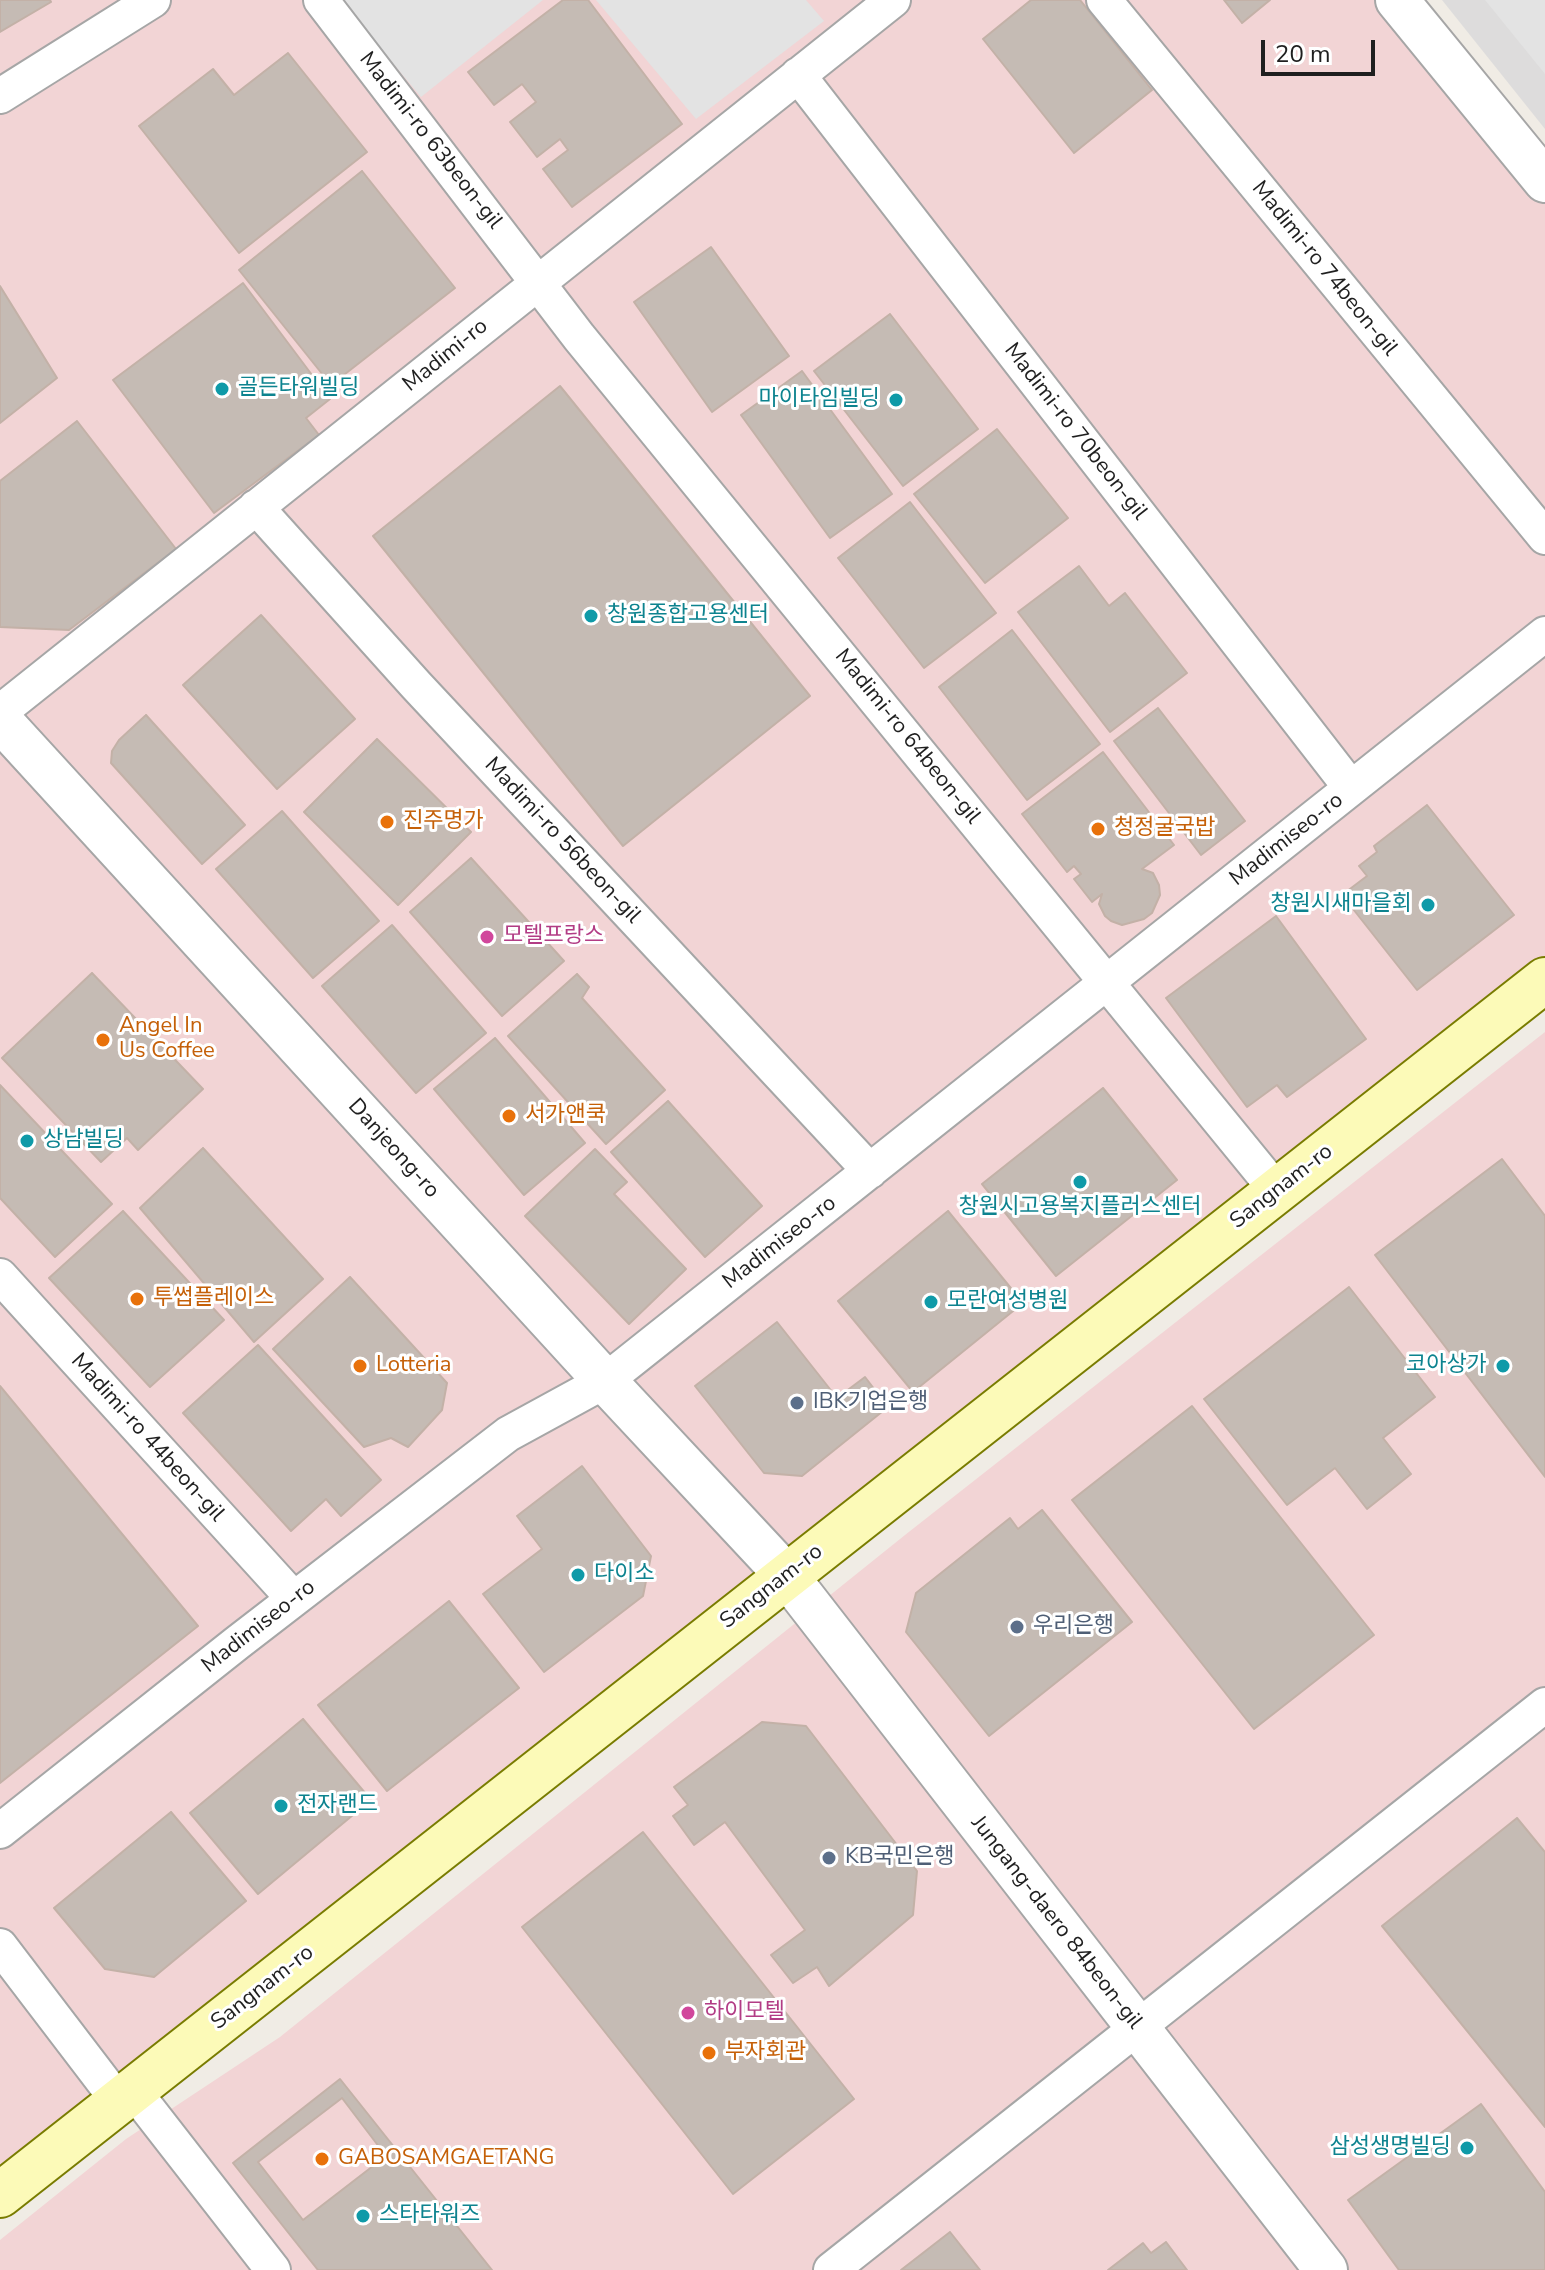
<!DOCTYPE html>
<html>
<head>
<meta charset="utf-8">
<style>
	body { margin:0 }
	#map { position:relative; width:1545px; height:2270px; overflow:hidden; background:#f0ece5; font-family:"Nunito Sans",sans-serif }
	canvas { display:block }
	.scale { position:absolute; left:1261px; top:40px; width:114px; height:36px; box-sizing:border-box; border:4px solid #1f1f1f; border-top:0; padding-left:10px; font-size:24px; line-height:28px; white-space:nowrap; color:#1f1f1f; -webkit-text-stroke:6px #fff; paint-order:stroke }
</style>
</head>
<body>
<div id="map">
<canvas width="1545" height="2270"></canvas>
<div class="scale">20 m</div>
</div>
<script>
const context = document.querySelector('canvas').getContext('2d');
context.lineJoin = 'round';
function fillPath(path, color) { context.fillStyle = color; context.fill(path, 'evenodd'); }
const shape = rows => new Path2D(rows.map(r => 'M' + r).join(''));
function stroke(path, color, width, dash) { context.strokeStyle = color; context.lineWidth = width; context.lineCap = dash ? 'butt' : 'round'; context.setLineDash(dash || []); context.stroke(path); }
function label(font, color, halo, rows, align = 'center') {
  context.font = font + ' "Nunito Sans","Noto Sans KR",sans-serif'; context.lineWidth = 6; context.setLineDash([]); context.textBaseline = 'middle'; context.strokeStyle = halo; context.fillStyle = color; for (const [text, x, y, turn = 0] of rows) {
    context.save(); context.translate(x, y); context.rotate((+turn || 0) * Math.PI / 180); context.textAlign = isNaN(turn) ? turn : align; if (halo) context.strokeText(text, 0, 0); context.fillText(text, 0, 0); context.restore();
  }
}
fillPath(shape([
	[1442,0,1545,0,1545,129]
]), '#dddcdc');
fillPath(shape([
	[0,0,1396,0,1545,187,1545,973,0,2175],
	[1545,1032,1545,2270,0,2270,0,2240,126,2139,280,2037,905,1535]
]), '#f2d4d5');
fillPath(shape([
	[340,0,543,0,421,97],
	[596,0,806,0,824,21,696,119],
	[1485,0,1545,0,1545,74]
]), '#e3e3e3');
const building = shape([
	[0,0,50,0,51,2,0,32,0,0],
	[563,0,588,0,682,124,572,207,543,169,568,150,560,139,537,157,510,122,536,102,522,84,494,105,468,72,563,0],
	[1031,0,1080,0,1152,90,1074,153,983,39,1031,0],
	[1224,0,1270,0,1242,23,1224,0],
	[288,53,367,152,239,253,139,126,213,69,234,95,288,53],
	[362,171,455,288,331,385,239,270,362,171],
	[711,247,789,356,712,412,634,302,711,247],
	[243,283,330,399,306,418,319,435,214,513,113,380,243,283],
	[0,286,57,378,0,423,0,286],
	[890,314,978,429,903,486,814,371,890,314],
	[802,371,892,494,830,538,741,415,802,371],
	[560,386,810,696,623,846,373,536,560,386],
	[77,421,176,549,69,630,0,627,0,481,77,421],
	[997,429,1068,518,985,583,914,494,997,429],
	[910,502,996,613,924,668,838,558,910,502],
	[1079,566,1109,606,1125,593,1187,673,1110,732,1018,612,1079,566],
	[261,615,355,719,277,789,183,685,261,615],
	[1012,630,1100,744,1027,800,939,687,1012,630],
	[1158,708,1245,821,1201,855,1114,741,1158,708],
	[146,715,245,825,202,864,111,763,112,751,119,740,146,715],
	[377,739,471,832,398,905,304,812,377,739],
	[1103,752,1174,845,1142,869,1153,873,1159,885,1160,895,1152,913,1144,919,1122,925,1111,921,1105,916,1099,904,1102,894,1092,902,1074,879,1081,874,1074,866,1067,872,1022,814,1103,752],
	[1427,805,1514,915,1417,990,1342,895,1367,876,1359,866,1377,852,1374,846,1427,805],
	[282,811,379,921,313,978,216,869,282,811],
	[471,858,564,961,502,1016,410,912,471,858],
	[1276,916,1366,1039,1287,1097,1277,1085,1247,1107,1166,998,1276,916],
	[392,925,486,1033,416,1093,322,986,392,925],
	[92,973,203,1089,138,1150,127,1138,101,1162,2,1058,92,973],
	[577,974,589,987,582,998,665,1090,606,1144,508,1036,577,974],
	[495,1038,585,1143,524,1195,434,1089,495,1038],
	[0,1085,112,1204,55,1257,0,1198,0,1085],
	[1103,1088,1177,1180,1056,1276,982,1184,1103,1088],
	[668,1101,762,1206,705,1257,611,1152,668,1101],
	[203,1148,323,1279,254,1342,140,1208,203,1148],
	[595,1149,627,1182,614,1194,686,1269,629,1324,525,1216,595,1149],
	[1502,1159,1545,1216,1545,1477,1375,1255,1502,1159],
	[123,1211,224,1320,150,1387,49,1278,123,1211],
	[948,1211,1023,1303,913,1392,838,1301,948,1211],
	[350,1277,447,1383,442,1410,408,1447,391,1438,364,1447,273,1349,350,1277],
	[1349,1287,1435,1397,1383,1438,1411,1474,1367,1509,1335,1468,1287,1505,1204,1399,1349,1287],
	[777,1322,837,1398,865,1377,888,1407,802,1476,764,1473,695,1386,777,1322],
	[258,1345,381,1480,341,1516,326,1499,291,1531,183,1413,258,1345],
	[0,1386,198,1626,0,1783,0,1386],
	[1192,1406,1374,1635,1254,1729,1072,1500,1192,1406],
	[582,1466,651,1556,643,1596,544,1672,483,1594,542,1549,517,1516,582,1466],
	[1042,1510,1132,1622,989,1736,906,1632,916,1593,1010,1518,1018,1529,1042,1510],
	[449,1601,519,1688,387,1791,318,1705,449,1601],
	[303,1719,371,1800,258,1894,190,1813,303,1719],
	[762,1722,806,1726,917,1871,913,1915,829,1986,817,1967,793,1983,771,1955,805,1930,725,1822,694,1845,673,1816,688,1805,674,1787,762,1722],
	[171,1812,246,1901,154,1977,105,1969,54,1908,171,1812],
	[1517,1818,1545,1852,1545,2127,1382,1926,1517,1818],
	[643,1832,854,2099,733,2194,522,1927,643,1832],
	[340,2079,492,2270,318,2270,233,2163,340,2079],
	[342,2098,386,2156,303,2220,258,2162,342,2098],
	[1481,2104,1545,2192,1545,2270,1399,2270,1348,2200,1481,2104],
	[950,2232,980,2270,901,2270,950,2232],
	[1166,2242,1187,2270,1108,2270,1143,2243,1151,2253,1166,2242]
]);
fillPath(building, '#c5bbb4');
stroke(building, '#c3b1a7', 2);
const minor = shape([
	[321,0,579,337,1277,1191],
	[1104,0,1545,537],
	[798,75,1351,788],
	[0,96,153,0],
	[256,507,416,685,870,1171],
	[0,712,893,0],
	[0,1276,294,1599],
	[0,1831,237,1643,508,1434,605,1381,1545,634],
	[0,1946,119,2102],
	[133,2090,273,2270],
	[831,2270,1545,1705]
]);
const tertiary = shape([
	[1397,0,1545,181],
	[0,720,605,1381,787,1576,1326,2270]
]);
const secondary = shape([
	[0,2195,1545,980]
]);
stroke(minor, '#a6a6a6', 38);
stroke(tertiary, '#a6a6a6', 46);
stroke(secondary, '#797c01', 48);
stroke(minor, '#fff', 34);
stroke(tertiary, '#fff', 42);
stroke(secondary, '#fcfab8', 44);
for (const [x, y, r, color] of [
	[222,389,8,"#0f9aa8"],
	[896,400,8,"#0f9aa8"],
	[591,616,8,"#0f9aa8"],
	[387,822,8,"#e8710a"],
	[1098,829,8,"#e8710a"],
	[1428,905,8,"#0f9aa8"],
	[487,937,8,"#d1479c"],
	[103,1040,8,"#e8710a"],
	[509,1116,8,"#e8710a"],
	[27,1141,8,"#0f9aa8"],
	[1080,1182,8,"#0f9aa8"],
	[137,1299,8,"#e8710a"],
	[931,1302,8,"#0f9aa8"],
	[360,1366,8,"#e8710a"],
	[1503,1366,8,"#0f9aa8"],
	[797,1403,8,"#5c6f8a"],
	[578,1575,8,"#0f9aa8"],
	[1017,1627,8,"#5c6f8a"],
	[281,1806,8,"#0f9aa8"],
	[829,1858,8,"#5c6f8a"],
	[688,2013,8,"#d1479c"],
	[709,2053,8,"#e8710a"],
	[1467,2148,8,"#0f9aa8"],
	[322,2159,8,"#e8710a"],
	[363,2216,8,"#0f9aa8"]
]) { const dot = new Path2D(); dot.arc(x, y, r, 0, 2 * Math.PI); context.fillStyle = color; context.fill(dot); stroke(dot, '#fff', 3); }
label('22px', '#1f1f1f', '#fff', [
	["Madimi-ro 63beon-gil",430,141,52],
	["Madimi-ro 74beon-gil",1324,269,51],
	["Madimi-ro",446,356,-39],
	["Madimi-ro 70beon-gil",1075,432,52],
	["Madimi-ro 64beon-gil",907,737,51],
	["Madimiseo-ro",1287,840,-38],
	["Madimi-ro 56beon-gil",562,841,47],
	["Danjeong-ro",393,1149,48],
	["Sangnam-ro",1282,1187,-38],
	["Madimiseo-ro",780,1243,-38],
	["Madimi-ro 44beon-gil",147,1438,48],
	["Sangnam-ro",772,1587,-38],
	["Madimiseo-ro",259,1627,-38],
	["Jungang-daero 84beon-gil",1056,1923,52],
	["Sangnam-ro",263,1988,-38]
]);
label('22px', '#0d838f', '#fff', [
	["골든타워빌딩",238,389],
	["마이타임빌딩",880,400,"right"],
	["창원종합고용센터",607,616],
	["창원시새마을회",1412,905,"right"],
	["상남빌딩",43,1141],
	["창원시고용복지플러스센터",1080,1208,"center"],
	["모란여성병원",947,1302],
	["코아상가",1487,1366,"right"],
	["다이소",594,1575],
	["전자랜드",297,1806],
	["삼성생명빌딩",1451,2148,"right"],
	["스타타워즈",379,2216]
], 'left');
label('22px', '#c56008', '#fff', [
	["진주명가",403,822],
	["청정굴국밥",1114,829],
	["Angel In",119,1027],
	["Us Coffee",119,1052],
	["서가앤쿡",525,1116],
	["투썹플레이스",153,1299],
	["Lotteria",376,1366],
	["부자회관",725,2053],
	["GABOSAMGAETANG",338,2159]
], 'left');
label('22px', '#b23c85', '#fff', [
	["모텔프랑스",503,937],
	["하이모텔",704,2013]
], 'left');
label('22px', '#4e5e75', '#fff', [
	["IBK기업은행",813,1403],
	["우리은행",1033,1627],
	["KB국민은행",845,1858]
], 'left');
</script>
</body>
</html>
